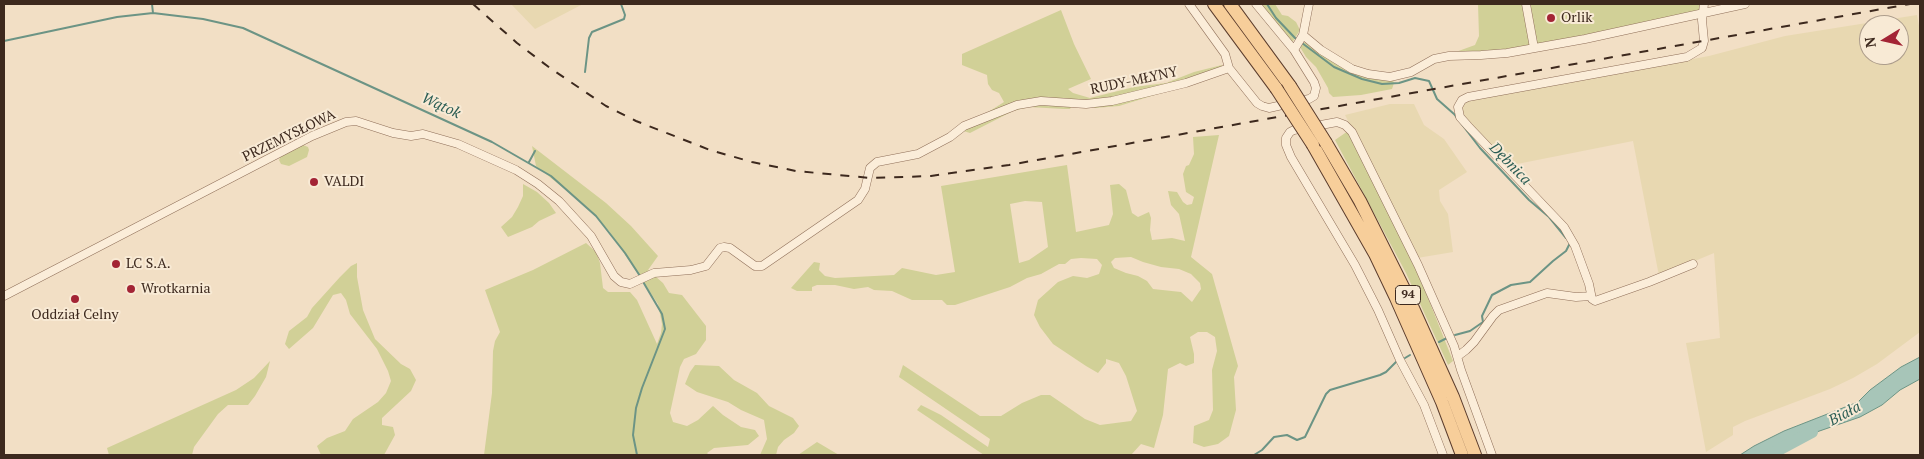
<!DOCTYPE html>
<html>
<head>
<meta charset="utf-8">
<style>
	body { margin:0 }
	#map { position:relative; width:1924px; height:459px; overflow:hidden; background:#f2dfc5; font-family:"PT Serif",serif }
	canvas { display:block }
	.frame { position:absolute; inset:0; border:5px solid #3d291e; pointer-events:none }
	.north { position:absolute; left:1859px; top:15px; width:50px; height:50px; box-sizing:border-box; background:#f8ead5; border:1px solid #ad9d8c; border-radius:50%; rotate:261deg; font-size:14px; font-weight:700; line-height:20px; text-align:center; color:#3d291e }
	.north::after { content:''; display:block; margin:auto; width:18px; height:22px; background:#a32435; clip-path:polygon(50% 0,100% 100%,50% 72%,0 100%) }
</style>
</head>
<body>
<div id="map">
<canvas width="1924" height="459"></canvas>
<div class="frame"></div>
<div class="north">N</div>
</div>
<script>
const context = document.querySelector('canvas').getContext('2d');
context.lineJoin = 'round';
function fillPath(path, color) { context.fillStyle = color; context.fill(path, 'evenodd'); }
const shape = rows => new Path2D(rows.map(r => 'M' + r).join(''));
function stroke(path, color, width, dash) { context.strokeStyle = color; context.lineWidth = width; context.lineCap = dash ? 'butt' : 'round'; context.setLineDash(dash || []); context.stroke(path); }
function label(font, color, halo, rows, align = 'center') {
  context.font = font + ' "PT Serif",serif'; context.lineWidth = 4; context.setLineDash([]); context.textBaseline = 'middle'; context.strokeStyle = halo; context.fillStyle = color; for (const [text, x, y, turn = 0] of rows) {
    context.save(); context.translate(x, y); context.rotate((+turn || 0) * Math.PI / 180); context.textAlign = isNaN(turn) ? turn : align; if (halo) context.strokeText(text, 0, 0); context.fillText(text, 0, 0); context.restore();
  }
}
fillPath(shape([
	[511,4,583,4,535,29],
	[1917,15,1920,31,1920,332,1877,364,1853,378,1830,389,1745,421,1733,427,1733,435,1706,452,1686,343,1720,338,1714,253,1659,276,1633,141,1507,166,1460,113,1462,103,1465,101,1709,56,1785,36],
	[1869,25,1899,25,1899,55,1869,55],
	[1390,104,1414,104,1424,125,1444,139,1467,172,1439,190,1440,201,1448,214,1453,252,1417,258,1345,115]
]), '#e8d8b1');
fillPath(shape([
	[1259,4,1275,4,1282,15,1288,16,1296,22,1300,30,1293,41,1289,42],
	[1478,4,1702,4,1700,10,1597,35,1537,44,1521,49,1453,53,1475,45,1479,36],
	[1061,10,1074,44,1091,79,1068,89,1073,93,1090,98,1134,87,1166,83,1194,72,1222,65,1222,69,1171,90,1119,106,1095,108,1090,104,1073,103,1070,109,1064,109,1029,107,1013,111,970,133,960,130,1004,102,999,93,992,90,988,84,987,75,962,65,962,54],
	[1306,41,1350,70,1393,80,1394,83,1392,89,1361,95,1333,97,1329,93,1328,88,1316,67,1306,57,1300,47],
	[1348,131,1391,214,1424,288,1453,361,1448,365,1406,273,1335,140],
	[1219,135,1191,257,1212,274,1238,366,1234,377,1236,410,1229,436,1218,444,1204,447,1193,443,1194,426,1209,420,1213,410,1212,370,1217,351,1215,337,1207,332,1198,332,1190,337,1194,354,1194,363,1186,366,1180,363,1168,369,1163,415,1154,448,1141,444,1131,455,984,455,917,410,921,405,941,415,988,447,990,439,899,377,903,365,980,416,1001,416,1022,403,1041,395,1050,395,1085,419,1100,425,1131,421,1137,411,1126,376,1119,363,1106,359,1106,363,1098,373,1086,366,1053,344,1040,327,1034,315,1038,300,1058,282,1073,276,1087,278,1099,274,1102,265,1097,259,1081,258,1071,259,1065,264,1059,264,1041,274,1027,278,1010,287,955,305,947,305,942,300,912,300,892,291,874,290,868,287,854,289,835,285,817,285,812,287,812,291,797,291,791,288,814,262,820,263,819,270,825,276,835,278,894,275,902,268,936,275,955,272,941,186,1067,165,1076,232,1109,225,1113,214,1110,185,1119,184,1126,190,1132,213,1138,217,1149,212,1151,218,1150,230,1152,240,1172,238,1185,241,1179,214,1171,205,1168,191,1177,192,1183,202,1187,205,1192,204,1194,197,1186,192,1183,174,1186,166,1189,165,1194,154,1193,137],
	[1025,201,1042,202,1048,247,1029,260,1019,263,1010,204],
	[1131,257,1143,262,1161,267,1179,269,1191,274,1200,283,1201,289,1192,302,1181,292,1153,289,1147,281,1138,276,1126,273,1114,268,1111,262,1115,258],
	[303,145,308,147,309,150,307,157,289,166,281,164,279,160,281,156],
	[532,146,606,203,631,226,658,256,648,270,663,283,669,293,682,295,706,326,706,340,696,354,684,359,680,367,670,413,673,422,687,426,698,420,713,406,723,415,741,427,755,430,759,436,748,445,714,448,707,453,709,455,484,455,492,393,493,351,495,341,500,332,485,290,533,270,586,243,596,252,600,263,603,288,608,292,630,292,637,300,657,344,661,333,662,324,658,304,609,231,587,207,536,166],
	[523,184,537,192,549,203,556,213,539,221,532,227,508,237,501,227,512,217,518,207,523,196],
	[357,263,357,277,363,310,375,339,401,364,410,369,416,380,411,391,382,418,382,425,393,427,395,435,384,455,321,455,317,446,327,438,345,431,353,419,378,402,386,393,391,381,388,371,377,349,350,314,346,300,341,293,333,295,313,328,289,349,285,344,289,331,307,317,312,308,340,277,351,266],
	[270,361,266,377,255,396,248,405,228,405,218,414,194,447,192,455,109,455,107,448,236,390,254,378],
	[695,365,719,366,734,380,757,393,769,406,793,418,799,426,794,433,784,440,778,447,776,455,760,455,767,439,764,420,741,410,728,402,697,392,685,384,690,372],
	[817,442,839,455,798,455]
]), '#d1d097');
const water = shape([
	[1920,357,1920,379,1900,390,1882,405,1860,417,1805,436,1771,455,1740,455,1754,446,1784,431,1858,402,1870,390,1901,367,1920,357]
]);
fillPath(water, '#a7c5b8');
stroke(water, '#6c9485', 1);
stroke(shape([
	[152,4,153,13],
	[1267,4,1276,18,1296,39],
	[1920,4,1920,6],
	[4,41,117,17,153,13,203,19,243,28,492,142,551,176,596,216,625,253,640,276],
	[1302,43,1334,67,1362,79,1382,84,1399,83,1415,78,1429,81,1437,99,1454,114,1480,148,1529,200,1549,217,1566,238],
	[585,72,589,38,592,32,624,19,625,15,621,4],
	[529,162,535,151],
	[1455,335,1470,331,1483,322,1482,316,1492,295,1511,285,1530,282,1553,261,1566,251,1570,243],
	[1439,342,1447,338],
	[1405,358,1410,355],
	[637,455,633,435,636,408,642,388,665,329,662,314,642,280],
	[1254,455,1262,450,1274,437,1287,435,1297,440,1305,437,1326,394,1330,390,1380,375,1386,372,1396,362]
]), '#6c9485', 2);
stroke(shape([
	[1769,455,1812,432]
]), '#a7c5b8', 12);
const minor = shape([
	[1189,4,1225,54,1229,68],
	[1256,4,1294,50],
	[1526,4,1534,48],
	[1303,35,1321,50,1352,69,1368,74,1390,77,1411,72,1434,59,1449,56,1481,55,1507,53,1585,39,1745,4],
	[1693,264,1649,282,1595,301,1592,299,1589,284,1575,246,1564,227,1468,126,1460,117,1458,107,1462,100,1468,97,1687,57,1702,48,1704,41,1702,20,1704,4],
	[4,296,312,136,346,122,356,121,393,133,411,136,423,134,458,144,516,170,538,184,559,201,591,236,614,276,621,282,630,284,654,273,691,270,706,266,720,248,724,247,730,248,755,266,762,266,858,200,865,189,870,168,877,162,918,154,950,137,964,126,1017,105,1041,101,1086,104,1112,101,1186,83,1229,68,1257,103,1262,106,1269,108,1309,99,1314,96,1316,88,1314,82,1294,50,1303,35,1309,4],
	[1458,356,1466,350,1474,342,1493,316,1499,310,1547,293,1576,297,1591,296],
	[1443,455,1424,405,1400,360,1378,310,1355,265,1291,157,1286,145,1286,138,1290,132,1294,130,1337,122,1345,125,1352,132,1418,265,1454,346,1461,370,1492,455]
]);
const primary = shape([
	[1214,4,1276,88],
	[1230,4,1290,86],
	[1326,143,1360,201,1407,295,1453,397,1475,455],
	[1313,145,1375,254,1396,298,1442,402,1462,455]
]);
stroke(minor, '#8f6f59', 9);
stroke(primary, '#5c3d2d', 14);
stroke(minor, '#fbedd9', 8);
stroke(primary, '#f7ce9a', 12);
stroke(shape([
	[473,4,517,43,550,68,606,106,636,121,710,150,752,162,796,171,871,178,931,176,1009,165,1910,4]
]), '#3d291e', 2, [9, 9]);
const primaryBridge = shape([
	[1290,86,1326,143],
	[1276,88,1313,145]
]);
stroke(primaryBridge, '#5c3d2d', 14, []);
stroke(primaryBridge, '#f7ce9a', 12);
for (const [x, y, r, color] of [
	[1551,18,5,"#a32435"],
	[314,182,5,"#a32435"],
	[116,264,5,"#a32435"],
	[131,289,5,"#a32435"],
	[75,299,5,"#a32435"]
]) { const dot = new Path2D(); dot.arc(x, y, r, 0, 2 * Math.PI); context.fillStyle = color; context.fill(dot); stroke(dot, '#f8ead5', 2); }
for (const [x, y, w] of [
	[1408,295,25]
]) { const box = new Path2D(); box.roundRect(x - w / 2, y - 9.5, w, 19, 4); context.fillStyle = '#f8ead5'; context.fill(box); stroke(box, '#3d291e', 1); }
label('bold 12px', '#3d291e', null, [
	["94",1408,295]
]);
label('14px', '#3d291e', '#f8ead5', [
	["Orlik",1561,18],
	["VALDI",324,182],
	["LC S.A.",126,264],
	["Wrotkarnia",141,289],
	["Oddział Celny",75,315,"center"]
], 'left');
label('14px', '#3d291e', '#f8ead5', [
	["RUDY-MŁYNY",1134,81,-12],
	["PRZEMYSŁOWA",289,136,-26]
]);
label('italic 15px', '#2c5e55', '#f8ead5', [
	["Wątok",441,106,25],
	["Dębnica",1510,164,46],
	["Biała",1845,414,-28]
]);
</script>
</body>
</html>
